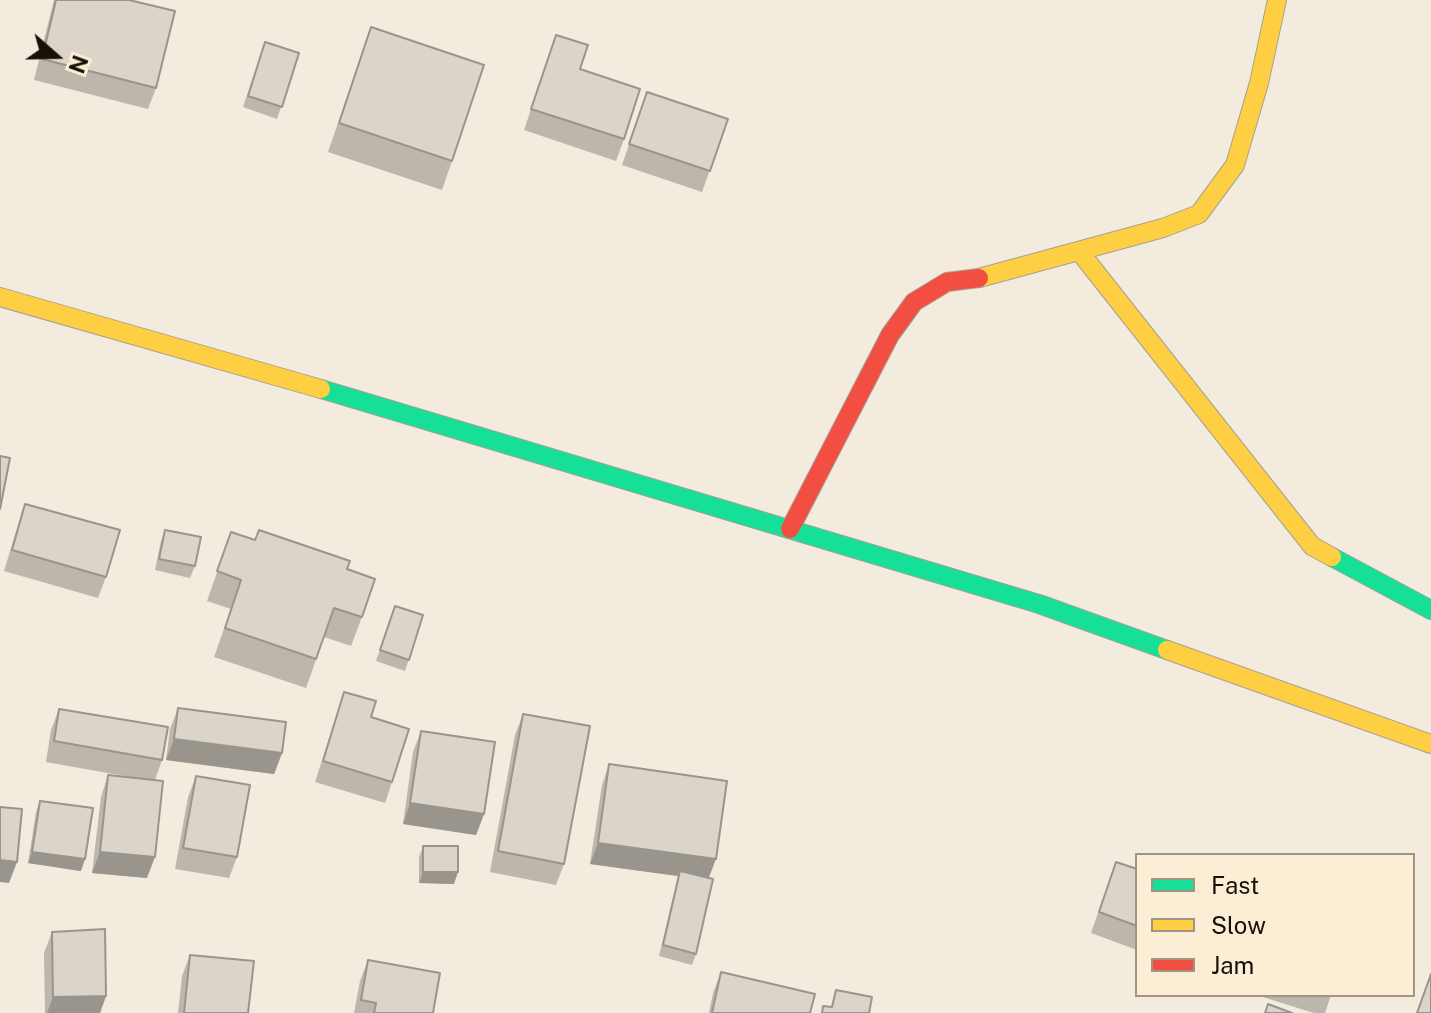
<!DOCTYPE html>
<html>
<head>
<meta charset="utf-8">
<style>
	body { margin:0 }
	#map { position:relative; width:1431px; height:1013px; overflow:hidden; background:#f3ebde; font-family:"Public Sans",sans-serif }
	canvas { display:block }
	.legend { position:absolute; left:1135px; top:853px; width:280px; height:144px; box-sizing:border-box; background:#fceed5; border:2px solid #a09583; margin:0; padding:10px 14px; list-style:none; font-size:24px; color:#151008 }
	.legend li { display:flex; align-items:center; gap:16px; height:40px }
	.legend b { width:40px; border:2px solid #a09583 }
	.north { position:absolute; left:16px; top:16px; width:80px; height:80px; -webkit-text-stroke:6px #fceed5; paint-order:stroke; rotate:110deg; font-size:22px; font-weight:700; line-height:32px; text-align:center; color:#151008 }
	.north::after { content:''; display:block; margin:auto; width:28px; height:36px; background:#151008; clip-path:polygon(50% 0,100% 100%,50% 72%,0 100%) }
</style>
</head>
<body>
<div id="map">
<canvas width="1431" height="1013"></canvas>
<ul class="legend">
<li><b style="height:10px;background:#16e098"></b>Fast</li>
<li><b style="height:10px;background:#ffcf43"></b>Slow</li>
<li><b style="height:10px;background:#f24e42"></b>Jam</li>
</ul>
<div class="north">N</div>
</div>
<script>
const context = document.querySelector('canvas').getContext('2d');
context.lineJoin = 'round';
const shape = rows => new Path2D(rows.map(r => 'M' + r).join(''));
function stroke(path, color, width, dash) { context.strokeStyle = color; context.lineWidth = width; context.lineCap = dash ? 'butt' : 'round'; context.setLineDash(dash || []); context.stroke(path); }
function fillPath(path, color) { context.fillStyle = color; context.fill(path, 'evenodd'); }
const fast = shape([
	[321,389,1039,604,1167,650],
	[1332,557,1431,610]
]);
const slow = shape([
	[1079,251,1312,546,1332,557],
	[979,278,1163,228,1199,214,1235,165,1259,83,1277,0],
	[0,297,321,389],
	[1167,650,1431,744]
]);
const jam = shape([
	[790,529,890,335,914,302,947,282,979,278]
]);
stroke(fast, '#a5a095', 20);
stroke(slow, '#a5a095', 20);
stroke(jam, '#a5a095', 20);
stroke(fast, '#16e098', 18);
stroke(slow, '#ffcf43', 18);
stroke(jam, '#f24e42', 18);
fillPath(shape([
	[54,0,129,0,156,88,148,109,34,80],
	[371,27,452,161,442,190,328,152],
	[556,35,580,69,624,139,616,161,524,130],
	[265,42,299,53,277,119,243,107],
	[647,92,728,119,702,192,622,165],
	[25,504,106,577,98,598,4,571,18,525],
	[165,530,195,566,190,578,155,570,161,541],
	[231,532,362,617,351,646,324,637,306,688,214,657,231,609,207,601],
	[395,606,423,615,405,671,376,661],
	[344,692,371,717,392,782,385,803,315,782],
	[178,708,282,753,274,774,166,760,170,729],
	[59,709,162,760,155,780,147,878,92,873,101,797,108,775,141,779,46,762,51,730],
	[523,714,564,864,556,885,490,872,515,735],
	[421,731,484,814,476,835,403,824,413,752],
	[609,764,709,878,696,954,692,965,659,956,678,876,590,864,602,785],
	[196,776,237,857,229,878,175,869,188,797],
	[40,801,81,871,28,863,36,812],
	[423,846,454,884,419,883,419,857],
	[1116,862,1137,869,1137,950,1091,933],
	[52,932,106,996,100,1013,45,1013,44,953],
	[190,955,248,1013,178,1013,182,976],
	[368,960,433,1013,354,1013,360,981],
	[721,972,810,1013,709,1013,713,993],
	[1256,995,1331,995,1325,1013,1314,1013]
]), '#bcb6ac');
fillPath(shape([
	[174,739,282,753,274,774,166,760],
	[410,803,484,814,476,835,403,824],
	[598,843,716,859,708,880,680,871,678,876,590,864],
	[32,852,85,859,81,871,28,863],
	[100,852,155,857,147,878,92,873],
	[0,860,17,862,9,883,0,882],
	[423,872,458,872,454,884,419,883],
	[106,996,100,1013,47,1013,53,997]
]), '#99948c');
const building = shape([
	[56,0,129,0,175,11,156,88,42,59,56,0],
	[371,27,484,65,452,161,339,123,371,27],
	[556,35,588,45,580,69,640,89,624,139,531,109,556,35],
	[265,42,299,53,282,107,248,96,265,42],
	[647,92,728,119,710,171,629,144,647,92],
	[0,456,10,458,0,509,0,456],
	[25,504,120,530,106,577,12,550,25,504],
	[165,530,201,537,195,566,159,559,165,530],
	[259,530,350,561,347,569,375,579,362,617,334,608,316,659,225,628,241,580,217,571,231,532,255,540,259,530],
	[395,606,423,615,409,660,380,650,395,606],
	[344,692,376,701,371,717,409,729,392,782,323,761,344,692],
	[178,708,286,722,282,753,174,739,178,708],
	[59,709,168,727,162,760,54,741,59,709],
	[523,714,590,726,564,864,498,851,523,714],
	[421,731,495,742,484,814,410,803,421,731],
	[609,764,727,781,716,859,598,843,609,764],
	[108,775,163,781,155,857,100,852,108,775],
	[196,776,250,785,237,857,183,848,196,776],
	[40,801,93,808,85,859,32,852,40,801],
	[0,807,22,809,17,862,0,860,0,807],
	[423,846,458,846,458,872,423,872,423,846],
	[1116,862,1137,869,1137,926,1099,912,1116,862],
	[680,871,713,879,696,954,663,945,680,871],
	[105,929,106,996,53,997,52,932,105,929],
	[190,955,254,961,248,1013,184,1013,190,955],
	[368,960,440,973,433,1013,374,1013,376,1003,361,1000,368,960],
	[721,972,815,994,810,1013,712,1013,721,972],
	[1431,974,1431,1013,1417,1013,1431,974],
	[836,990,872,997,869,1013,822,1013,823,1006,832,1007,836,990],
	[1268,1004,1292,1013,1265,1013,1268,1004]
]);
fillPath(building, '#dbd4c8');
stroke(building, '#99948c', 2);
</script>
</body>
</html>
